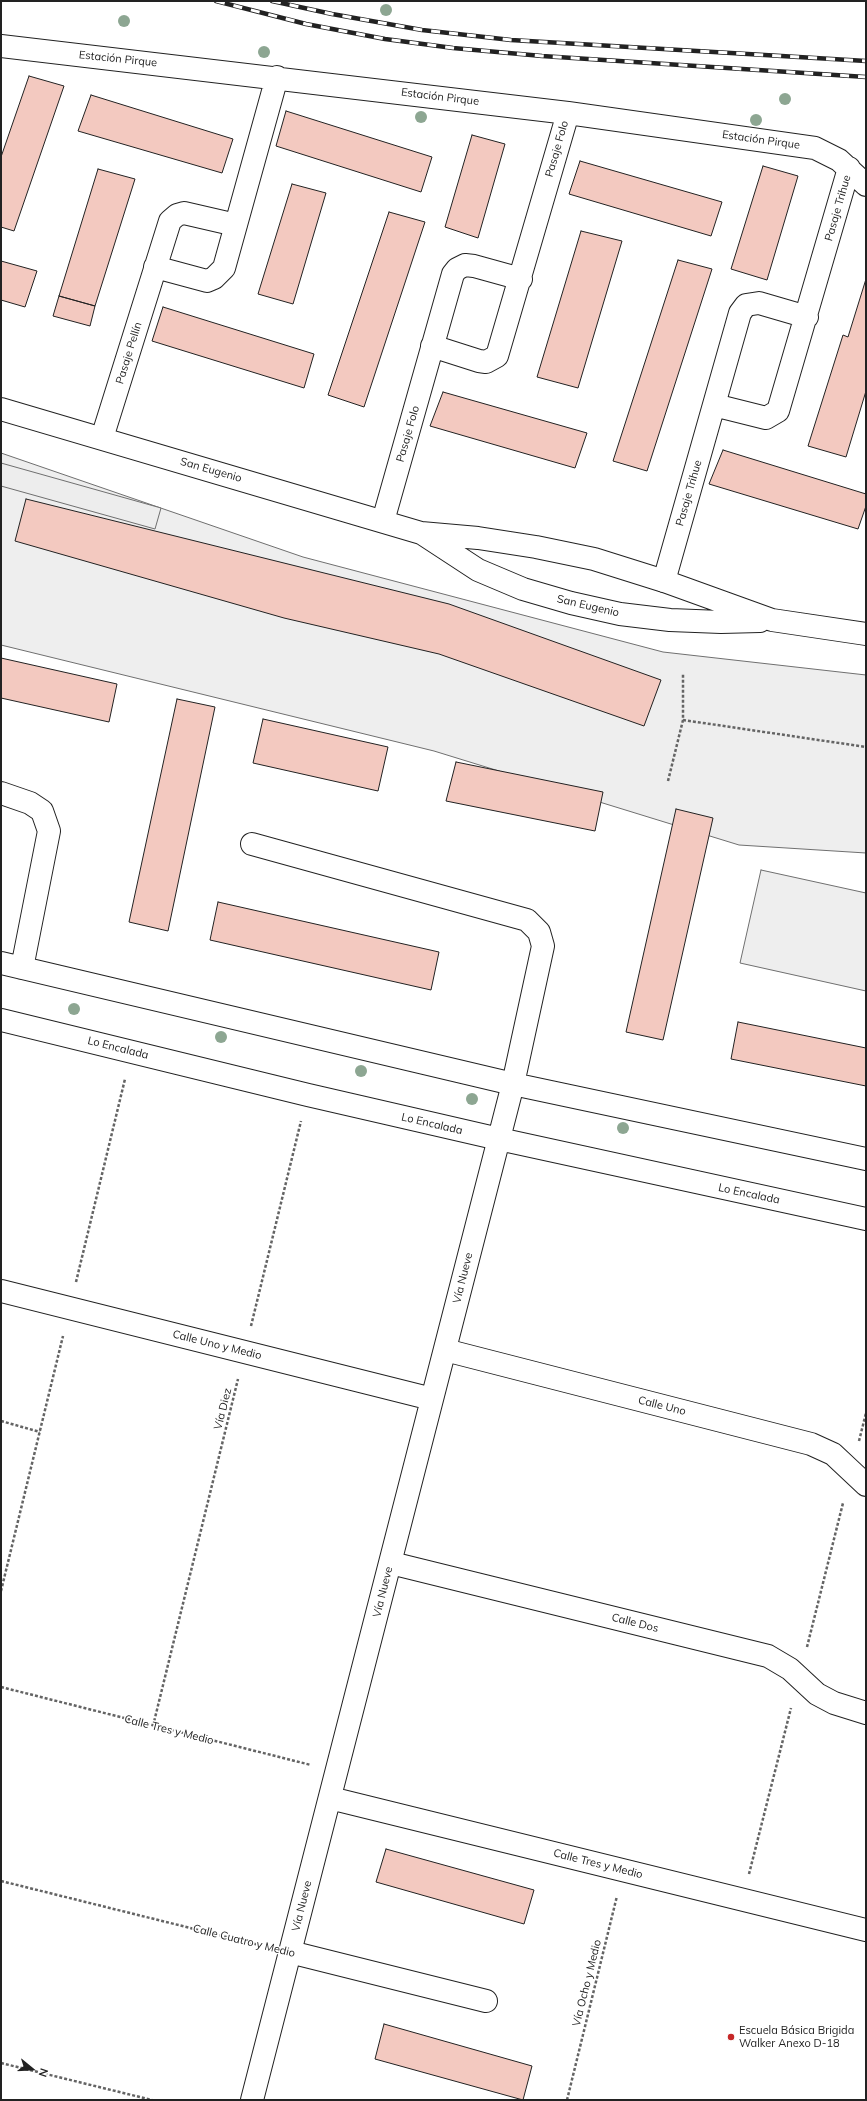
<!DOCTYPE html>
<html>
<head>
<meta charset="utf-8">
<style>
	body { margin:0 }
	#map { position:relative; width:867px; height:2101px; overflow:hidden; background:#fff; font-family:Mulish,sans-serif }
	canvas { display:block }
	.frame { position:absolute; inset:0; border:2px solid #222; pointer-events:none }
	.north { position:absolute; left:12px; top:2049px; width:40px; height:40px; -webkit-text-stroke:3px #fff; paint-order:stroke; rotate:108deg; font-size:11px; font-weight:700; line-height:16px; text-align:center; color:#222 }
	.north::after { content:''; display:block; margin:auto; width:14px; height:18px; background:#222; clip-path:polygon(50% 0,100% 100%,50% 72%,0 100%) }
</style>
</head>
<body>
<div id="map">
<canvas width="867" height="2101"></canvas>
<div class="frame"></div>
<div class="north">N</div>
</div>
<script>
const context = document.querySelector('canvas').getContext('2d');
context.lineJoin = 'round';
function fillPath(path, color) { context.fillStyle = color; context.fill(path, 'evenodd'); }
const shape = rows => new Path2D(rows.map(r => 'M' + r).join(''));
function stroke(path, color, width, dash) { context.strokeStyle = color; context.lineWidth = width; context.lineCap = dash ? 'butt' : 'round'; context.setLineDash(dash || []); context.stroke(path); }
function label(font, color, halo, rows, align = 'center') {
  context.font = font + ' Mulish,sans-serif'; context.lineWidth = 3; context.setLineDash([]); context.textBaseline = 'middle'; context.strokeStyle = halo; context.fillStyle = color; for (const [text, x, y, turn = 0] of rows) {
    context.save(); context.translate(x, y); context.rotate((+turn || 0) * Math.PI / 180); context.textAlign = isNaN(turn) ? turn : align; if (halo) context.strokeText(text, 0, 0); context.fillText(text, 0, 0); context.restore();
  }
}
const green = shape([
	[1,453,303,557,663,652,866,675,866,853,739,845,434,751,1,645,1,453],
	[761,870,866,893,866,991,740,963,761,870]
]);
fillPath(green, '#eee');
stroke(green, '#6f6f6f', 1);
const parking = shape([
	[1,463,161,508,155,529,1,486,1,463]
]);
fillPath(parking, '#ededed');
stroke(parking, '#6f6f6f', 1);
const building = shape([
	[29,76,64,86,14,231,1,227,1,157,29,76],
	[91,95,233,139,222,173,78,131,91,95],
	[286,111,432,157,421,192,276,146,286,111],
	[472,135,505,144,478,238,445,227,472,135],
	[580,161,722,202,711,236,569,194,580,161],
	[763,166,798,176,767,280,731,269,763,166],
	[98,169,135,179,95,306,59,296,98,169],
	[292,184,326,193,293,304,258,294,292,184],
	[389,212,425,222,364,407,328,395,389,212],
	[581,231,622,241,578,388,537,377,581,231],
	[678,260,712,269,647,471,613,461,678,260],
	[1,261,37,271,25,307,1,300,1,261],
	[866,279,866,391,846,457,808,446,843,335,848,337,866,279],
	[59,296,95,306,90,326,53,316,59,296],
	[163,307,314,354,304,388,152,341,163,307],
	[443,392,587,433,575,468,430,426,443,392],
	[723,450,866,494,866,506,858,529,709,484,723,450],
	[26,499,449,604,661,680,644,726,439,654,284,618,15,541,26,499],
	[1,658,117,684,109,722,1,698,1,658],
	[177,699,215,707,168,931,129,922,177,699],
	[263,719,388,747,378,791,253,763,263,719],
	[456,762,603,792,595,831,446,801,456,762],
	[676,809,713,818,663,1040,626,1032,676,809],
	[218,902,439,952,431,990,210,940,218,902],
	[738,1022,866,1048,866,1086,731,1059,738,1022],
	[386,1849,534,1890,524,1924,376,1882,386,1849],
	[384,2024,532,2066,523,2100,375,2059,384,2024]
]);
fillPath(building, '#f3c9c0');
stroke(building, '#222', 1);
const minor = shape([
	[1,46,568,113,815,148,839,160,866,185],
	[155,267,207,281,214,278,224,268,277,77],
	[432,346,479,361,486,362,497,356,568,113],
	[714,405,766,418,778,411,849,168],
	[102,438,170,221,177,215,184,213,236,225],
	[383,521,453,274,457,269,465,265,474,266,521,279],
	[664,581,740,313,746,305,759,303,807,317],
	[1,793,30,803,42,811,49,831,22,968],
	[252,844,527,920,539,932,543,946,513,1084,252,2100],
	[1,963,513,1084,866,1159],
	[1,1020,308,1095,499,1139,866,1219],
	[1,1291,432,1399],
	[445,1350,811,1444,833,1454,866,1485],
	[391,1563,768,1656,790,1669,817,1694,834,1703,866,1713],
	[330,1798,866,1930],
	[290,1952,486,2001]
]);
const major = shape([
	[1,409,421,533,478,538,536,547,594,559,664,581,772,620,866,634],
	[423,534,478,570,523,589,571,603,620,614,670,620,721,622,760,621]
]);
stroke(minor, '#222', 24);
stroke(major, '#222', 24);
stroke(shape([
	[683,720,866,747],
	[668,781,683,720,683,674],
	[76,1282,125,1079],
	[251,1326,301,1121],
	[1,1421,40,1432],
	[859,1441,866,1413],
	[1,1591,63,1336],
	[807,1647,843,1503],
	[1,1687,311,1765],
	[153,1726,238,1379],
	[749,1874,791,1708],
	[1,1881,263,1946],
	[1,2063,152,2100],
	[567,2100,617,1896]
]), '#646464', 2.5, [3, 2]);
stroke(minor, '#fff', 22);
stroke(major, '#fff', 22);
const rail = shape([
	[216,1,306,24,385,39,453,48,542,56,866,77],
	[272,1,332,14,422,30,511,40,866,61]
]);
stroke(rail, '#222', 4.5);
stroke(rail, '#fff', 3, [9]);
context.fillStyle = '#8da692';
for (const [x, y] of [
	[386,10],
	[124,21],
	[264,52],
	[785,99],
	[421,117],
	[756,120],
	[74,1009],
	[221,1037],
	[361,1071],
	[472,1099],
	[623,1128]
]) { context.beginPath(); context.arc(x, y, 6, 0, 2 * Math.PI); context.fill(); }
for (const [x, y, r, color] of [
	[731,2037,4,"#c62828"]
]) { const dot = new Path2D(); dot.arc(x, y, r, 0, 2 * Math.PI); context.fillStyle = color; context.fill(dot); stroke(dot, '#fff', 1.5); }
label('11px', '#222', '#fff', [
	["Estación Pirque",118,59,6],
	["Estación Pirque",440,97,7],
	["Estación Pirque",761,140,8],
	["Pasaje Folo",557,149,-74],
	["Pasaje Trihue",838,208,-74],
	["Pasaje Pellín",129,353,-73],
	["Pasaje Folo",408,434,-74],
	["San Eugenio",211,470,16],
	["Pasaje Trihue",689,493,-74],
	["San Eugenio",588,606,13],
	["Lo Encalada",118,1048,14],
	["Lo Encalada",432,1124,13],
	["Lo Encalada",749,1194,12],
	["Vía Nueve",463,1278,-76],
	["Calle Uno y Medio",217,1345,14],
	["Calle Uno",662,1406,14],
	["Vía Diez",223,1409,-76],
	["Vía Nueve",383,1592,-76],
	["Calle Dos",635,1623,14],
	["Calle Tres y Medio",169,1730,14],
	["Calle Tres y Medio",598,1864,14],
	["Vía Nueve",302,1906,-76],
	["Calle Cuatro y Medio",244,1941,14],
	["Vía Ocho y Medio",587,1983,-76]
]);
label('11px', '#222', '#fff', [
	["Escuela Básica Brigida",739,2031],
	["Walker Anexo D-18",739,2044]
], 'left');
</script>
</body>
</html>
